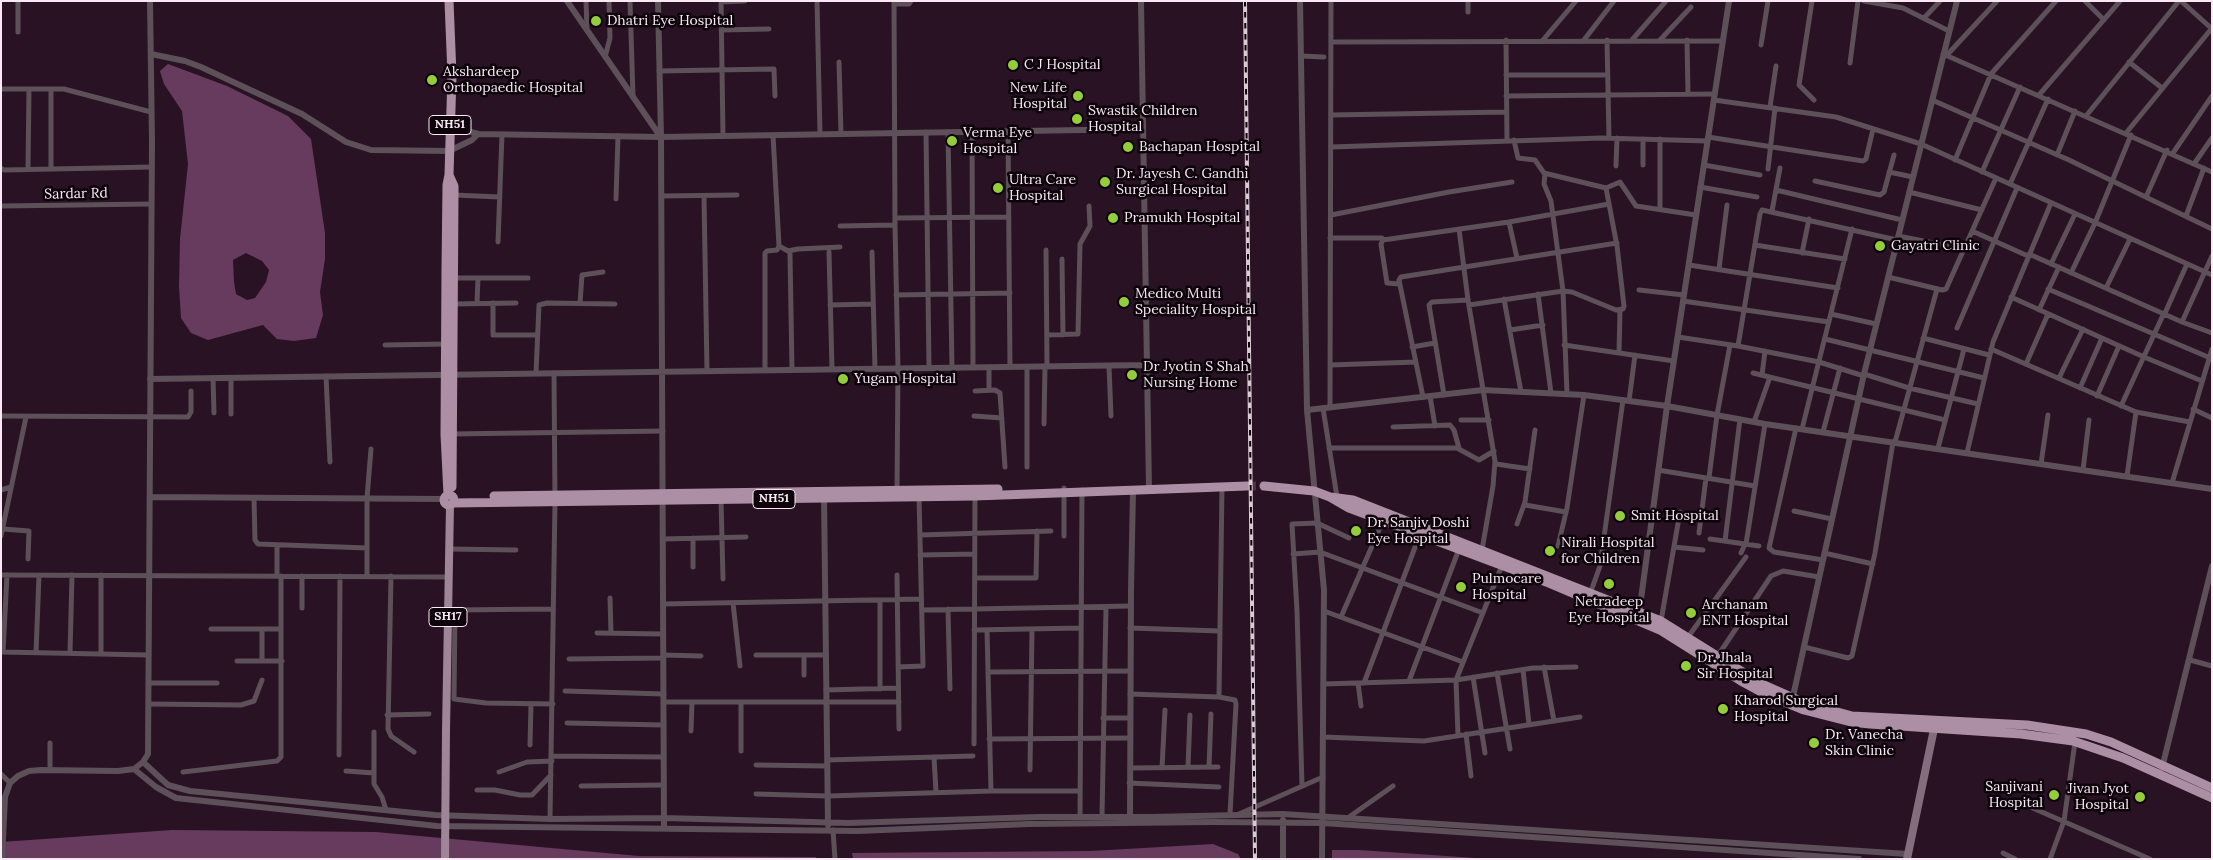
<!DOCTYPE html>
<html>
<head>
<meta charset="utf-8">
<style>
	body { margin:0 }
	#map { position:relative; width:2213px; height:860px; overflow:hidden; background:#291224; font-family:Lora,serif }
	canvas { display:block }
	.frame { position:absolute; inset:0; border:2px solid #fae9f5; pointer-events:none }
</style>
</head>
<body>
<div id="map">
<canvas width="2213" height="860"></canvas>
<div class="frame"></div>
</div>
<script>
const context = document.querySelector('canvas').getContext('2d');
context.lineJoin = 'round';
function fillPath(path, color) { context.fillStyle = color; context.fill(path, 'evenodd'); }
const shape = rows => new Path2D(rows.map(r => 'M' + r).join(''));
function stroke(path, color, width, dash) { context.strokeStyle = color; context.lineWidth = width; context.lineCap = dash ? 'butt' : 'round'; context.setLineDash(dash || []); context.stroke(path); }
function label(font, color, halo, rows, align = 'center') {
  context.font = font + ' Lora,serif'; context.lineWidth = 5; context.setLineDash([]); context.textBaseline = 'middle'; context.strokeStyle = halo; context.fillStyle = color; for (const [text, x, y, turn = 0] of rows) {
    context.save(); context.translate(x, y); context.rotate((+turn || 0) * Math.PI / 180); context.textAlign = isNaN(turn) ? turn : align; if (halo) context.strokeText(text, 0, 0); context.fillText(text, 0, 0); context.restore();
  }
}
fillPath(shape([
	[168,64,227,86,288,116,311,139,325,233,325,259,320,292,323,315,316,338,294,341,277,339,263,325,208,340,191,333,181,318,179,287,180,239,188,164,182,111,164,84,160,71],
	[246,253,262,261,269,270,266,282,255,298,247,300,236,294,234,282,233,260],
	[172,830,376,832,639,856,816,857,817,859,1,859,1,842],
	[1213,844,1238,854,1241,859,853,859,852,853,1091,851],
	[1332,850,1359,850,1490,859,1332,859]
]), '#673b5d');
stroke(shape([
	[1247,486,1264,486]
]), '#483243', 9, [9, 4.5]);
stroke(shape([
	[586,1,587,30],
	[630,1,633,96],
	[721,1,723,136],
	[817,1,820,134],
	[894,1,895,225,898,368,897,490],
	[1812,1,1799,85,1814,100],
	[1864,1,1903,8,1949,31],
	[2085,1,2104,20],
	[2181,1,2211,28],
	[721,2,745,1],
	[895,4,909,4,911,1],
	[1468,12,1468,1],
	[1924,18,1940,1],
	[721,30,769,29],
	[18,32,18,1],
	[1506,40,1507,141],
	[1543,40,1576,1],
	[1584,40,1614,1],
	[1607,40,1609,138],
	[1632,40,1666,1],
	[1660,40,1691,7],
	[1687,40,1688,94],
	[1331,42,1723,41],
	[1761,45,1768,1],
	[1943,54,2212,172],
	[1947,55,1997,1],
	[1301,56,1324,57],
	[605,57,610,38,609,1],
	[839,62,841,134],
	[2129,62,2162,88],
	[1850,63,1858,1],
	[659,71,774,69,775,96],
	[1506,75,1607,75],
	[1,89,64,89,151,112],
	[51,89,51,169],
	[2039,95,2120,1],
	[1506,96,1715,94],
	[1714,100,1836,117,1921,144,2212,275],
	[1932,100,2069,160,2212,229],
	[1770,107,1776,66],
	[1331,115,1506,112],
	[2086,116,2179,1],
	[1008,131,1010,367],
	[926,132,929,368],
	[948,132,952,368],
	[972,132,973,367],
	[2126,133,2212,28],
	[1708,137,1863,161,1866,159,1873,129],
	[1660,139,1660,209],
	[1331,147,1601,138,1708,141],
	[2173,153,2212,96],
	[2057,155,2075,111],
	[1955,160,1991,74,2056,1],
	[2194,164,2212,138],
	[1643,165,1643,139],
	[1704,165,1760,175],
	[1616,166,1617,138],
	[1,168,4,170,152,167],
	[28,169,29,89],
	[1768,169,1775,108],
	[1889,172,1913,177],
	[1982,172,2020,87],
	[1545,174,1544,184,1551,201,1563,291,1567,394],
	[1815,181,1880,195,1884,192,1894,155],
	[2010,184,2048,99],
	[1700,187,1757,197],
	[1606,188,1620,182,1636,206,1696,215],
	[1776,190,1902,220],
	[1909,192,1982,210],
	[454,195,500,197],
	[661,196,737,195],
	[704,196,707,371],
	[2146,197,2167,150],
	[616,199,618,136],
	[1,206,151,204],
	[1772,211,1780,168],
	[1331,215,1449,192,1512,182],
	[2186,216,2204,168],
	[895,218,1009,217],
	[1509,222,1517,258],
	[840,226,895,225],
	[1459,229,1468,300,1495,461,1493,486,1482,550],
	[1972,231,2028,256],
	[1898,236,1964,249],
	[1330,238,1382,238],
	[498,242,502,134],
	[1755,245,1845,259],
	[779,246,788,251,798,249,840,247],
	[1046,250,1047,366],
	[829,252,832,369],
	[872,252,875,369],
	[1802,253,1809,219],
	[790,254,792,370],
	[2029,254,2182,322,2212,333],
	[1062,259,1063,335],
	[2051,264,2075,214],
	[1689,265,1838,288],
	[1719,269,1727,205],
	[2071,273,2095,223,2131,135],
	[1888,277,1942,290,1946,289,1996,178],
	[451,278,528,278],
	[1399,284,1387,283,1381,244,1383,240,1509,222,1609,204],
	[2106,288,2130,239],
	[2048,289,2208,357],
	[1639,290,1684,295],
	[1538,294,1551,393],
	[896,295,1010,293],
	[2011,297,2144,357,2202,381],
	[1504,299,1521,392],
	[1683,301,1829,322],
	[477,303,478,278],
	[493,303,493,335,537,335],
	[580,303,582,275,603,272],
	[453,304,516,303],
	[830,305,873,304],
	[1469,305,1563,291,1572,292,1616,310,1623,309,1624,306,1617,246,1606,188,1544,173,1535,160,1518,158,1514,140],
	[2039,310,2059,267],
	[2165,313,2187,264],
	[1831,314,1876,324],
	[2182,322,2212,256],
	[1957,328,2017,188],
	[1510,330,1543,325],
	[1047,335,1078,334,1080,244,1090,226,1089,206],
	[1678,337,1738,346,1819,362,1864,376],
	[1923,338,1989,355],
	[1825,339,1984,378],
	[385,345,447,344],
	[1564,345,1674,361],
	[1738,346,1760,214,1762,210,1897,240],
	[1412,347,1435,343],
	[1991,349,2136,412,2190,422],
	[1619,353,1620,310],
	[2026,364,2048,314],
	[1330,365,1416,362],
	[1109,366,1111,416],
	[765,370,765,253,767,251,777,250,779,246,773,135],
	[536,373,539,305,547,303,615,304],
	[1753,373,1945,420],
	[1864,374,1909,388,1978,404],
	[1762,375,1765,351],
	[326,376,330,462],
	[213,378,214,413],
	[2059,378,2083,329],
	[2080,388,2102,338],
	[989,390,989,367],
	[975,391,995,390,1000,393,1005,467],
	[1444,395,1429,305,1432,302,1468,300],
	[1430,396,1435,426],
	[2097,396,2119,346],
	[1423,397,1399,280,1401,277,1617,243],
	[1629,401,1635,355],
	[2121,406,2164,313],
	[1323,408,1337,497],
	[1330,408,1331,1],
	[2193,409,2212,418],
	[231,414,231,378],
	[1,416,188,417,191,412,191,391],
	[974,416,1002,418],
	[1461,420,1489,420],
	[1754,422,1770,377],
	[1044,424,1045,366],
	[1393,427,1450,425,1454,430,1459,448],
	[1796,428,1769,548,1774,552,1823,560],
	[1802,429,1852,229],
	[1823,432,1840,368],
	[451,434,663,431],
	[1895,442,1937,289],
	[1329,448,1457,448,1479,460,1494,451],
	[1938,448,1964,349],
	[1967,453,1993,342,2051,203],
	[1496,464,1530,469],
	[2041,464,2048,415],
	[1027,467,1027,367],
	[1658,470,1755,486],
	[2083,470,2089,420],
	[2127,476,2136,412],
	[1709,478,1717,415,1730,345],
	[2172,483,2212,349],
	[1,490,11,487],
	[254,498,255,540,258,544,367,548],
	[721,499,723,579],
	[1525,505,1566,512],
	[1794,511,1832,519],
	[1517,524,1525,502,1535,430],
	[3,529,29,531,28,559],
	[1699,533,1706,478],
	[920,535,1051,531],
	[1,536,26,417],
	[1064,536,1064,488],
	[693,538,693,567],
	[663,539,746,537],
	[1710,539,1759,546],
	[1725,541,1740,419],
	[1746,544,1765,424],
	[277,546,277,576],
	[1558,546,1567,508,1584,395],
	[1674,547,1703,550],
	[449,549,516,550],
	[1741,553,1745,544],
	[1824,553,1873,564],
	[1293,554,1320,552,1483,613],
	[920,555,975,554],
	[1,575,448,577],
	[897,575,899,729],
	[302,576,302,608],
	[367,576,367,498,371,449],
	[391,576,388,729,391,736,414,752],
	[975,578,1036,578,1037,531],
	[1590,594,1600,566,1623,400],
	[610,598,611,633],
	[880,600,880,689],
	[733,603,740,666],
	[663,604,921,599],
	[948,609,950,689],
	[451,610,553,609],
	[455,610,454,699,486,703,553,704],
	[922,610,1131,606],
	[1324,611,1463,662],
	[1341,617,1383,521],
	[1661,621,1680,512],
	[1130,628,1220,631],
	[211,629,281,629],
	[262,629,262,661],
	[974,630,1081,628],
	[987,630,991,791,1080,791],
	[597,633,663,634],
	[1688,637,1746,557],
	[1804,647,1848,658,1852,656,1875,553,1893,442],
	[1,652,149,655],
	[3,652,7,575],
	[36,653,39,575],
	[70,653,72,575],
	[101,654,101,575],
	[663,655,701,656],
	[756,655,826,655],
	[1717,657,1771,576,1783,571,1819,577],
	[569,659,663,658],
	[2190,660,2212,666],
	[237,661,282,661],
	[898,667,923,666,919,496],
	[1544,667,1554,721],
	[1523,670,1529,724],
	[988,672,1130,671],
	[1497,673,1510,749],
	[804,675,804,655],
	[1473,677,1485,753],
	[1409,681,1459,549],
	[149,683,217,683],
	[1358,683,1361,706],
	[1364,683,1420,534],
	[1323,684,1456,680,1533,668,1576,667],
	[826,690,898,688],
	[565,691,664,694],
	[1130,694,1219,697,1235,700,1236,704,1230,814],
	[1219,697,1222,487],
	[664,702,899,702],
	[150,704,241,705,254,701,262,680],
	[387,715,429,714],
	[1103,718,1130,718],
	[567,723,664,725],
	[691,731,692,702],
	[374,732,374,784,382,797,386,810],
	[1466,734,1471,776],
	[1458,736,1456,680,1503,563],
	[1323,737,1424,741,1580,717],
	[989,739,1130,738],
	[974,744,975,494],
	[530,745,531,704],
	[741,751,741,703],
	[339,755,340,576],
	[552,756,664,757],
	[934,757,936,792],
	[827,760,973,756],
	[756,765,827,766],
	[1188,767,1190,715],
	[1209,767,1211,714],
	[1130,768,1218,767],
	[1162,768,1165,710],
	[50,770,50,743],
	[1030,770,1032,629],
	[346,771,374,773],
	[183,772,277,761,281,757,281,576],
	[499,772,527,762,552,761],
	[1,774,10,783],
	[1129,783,1219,787],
	[581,786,664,785],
	[1302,786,1297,611,1292,524,1317,523,1349,538],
	[477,790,495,790,520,795,532,795,551,775],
	[756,794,828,796,991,791],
	[2028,806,2150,859],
	[1239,814,1323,777],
	[1080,817,1082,490],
	[1102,817,1106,607],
	[1349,817,1393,786],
	[550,819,555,502,554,373],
	[833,830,835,859],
	[2003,853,2015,859],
	[2050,859,2064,821,2075,742]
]), '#5d5059', 5);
stroke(shape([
	[567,1,660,136],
	[658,1,661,137,664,828],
	[1141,1,1149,489],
	[1300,1,1307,410,1324,590,1322,859],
	[151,54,185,61,201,67,302,114,346,142,371,150,449,151,472,140,478,134],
	[450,126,478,134,661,137,1143,129],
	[150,379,1146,365],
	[1307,410,1483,390,1584,395,1667,406,1765,424,2212,489],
	[824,495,828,825],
	[150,497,444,499],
	[1639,614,1667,406,1729,1],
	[1792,701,1864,374,1957,1],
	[143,762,168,785,190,791,435,815,550,819,664,818,848,823,1039,817,1152,817,1283,814,1908,854],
	[2162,768,2212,566],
	[134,769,156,787,176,798,437,826,858,831,1029,824,1214,822,1323,823,1859,859],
	[1130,819,1131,590,1133,490],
	[1283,820,1283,859],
	[2,859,5,797,10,783,18,776,29,771,41,770,118,771,134,769,143,762,148,754,152,142,150,1]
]), '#5d5059', 6);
stroke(shape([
	[1907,859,1935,724]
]), '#826e7d', 8);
stroke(shape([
	[446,730,450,505]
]), '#9f8598', 8);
stroke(shape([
	[449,175,454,186,454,195,452,487],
	[1264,486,1314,491,1330,497,1349,508,1549,583,1660,630,1741,681,1765,694,1804,710,1851,722,1870,724,2021,734,2073,741,2123,758,2212,798],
	[448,495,445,434,446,268,447,185,449,175,452,75,449,1],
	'444 500a5 5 0 1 1 10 0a5 5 0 1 1-10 0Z',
	[494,496,998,489],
	[1330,497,1353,500,1661,621,1762,684,1805,703,1852,716,2027,725,2086,734,2111,742,2212,788],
	[453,503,975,496,1247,486]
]), '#ac8fa4', 9);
const rail = shape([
	[1245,1,1255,859]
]);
stroke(rail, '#dccad7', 4);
stroke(rail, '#0c040a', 2, [5.5]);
stroke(shape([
	[445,859,446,730]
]), '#9f8598', 8);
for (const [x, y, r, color] of [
	[596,21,6,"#95cc3a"],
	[1013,65,6,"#95cc3a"],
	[432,80,6,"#95cc3a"],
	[1078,96,6,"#95cc3a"],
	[1077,119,6,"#95cc3a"],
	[952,141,6,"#95cc3a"],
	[1128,147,6,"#95cc3a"],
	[1105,182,6,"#95cc3a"],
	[998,188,6,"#95cc3a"],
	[1113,218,6,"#95cc3a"],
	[1880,246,6,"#95cc3a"],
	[1124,302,6,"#95cc3a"],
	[1132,375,6,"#95cc3a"],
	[843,379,6,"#95cc3a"],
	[1620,516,6,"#95cc3a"],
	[1356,531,6,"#95cc3a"],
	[1550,551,6,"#95cc3a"],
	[1609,584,6,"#95cc3a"],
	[1461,587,6,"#95cc3a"],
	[1691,613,6,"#95cc3a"],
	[1686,666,6,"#95cc3a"],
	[1723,709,6,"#95cc3a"],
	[1814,743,6,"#95cc3a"],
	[2054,795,6,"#95cc3a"],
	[2140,797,6,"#95cc3a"]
]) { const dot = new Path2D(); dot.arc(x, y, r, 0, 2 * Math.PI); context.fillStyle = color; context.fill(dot); stroke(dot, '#0c040a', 2); }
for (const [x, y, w] of [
	[450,125,42],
	[774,499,42],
	[448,617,38]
]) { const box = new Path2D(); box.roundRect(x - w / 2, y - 9.5, w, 19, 4); context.fillStyle = '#0c040a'; context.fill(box); stroke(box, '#fae9f5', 1); }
label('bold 12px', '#fae9f5', null, [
	["NH51",450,125],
	["NH51",774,499],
	["SH17",448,617]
]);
label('14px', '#fae9f5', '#0c040a', [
	["Dhatri Eye Hospital",607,21],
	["C J Hospital",1024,65],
	["Akshardeep",443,72],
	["Orthopaedic Hospital",443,88],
	["New Life",1067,88,"right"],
	["Hospital",1067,104,"right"],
	["Swastik Children",1088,111],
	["Hospital",1088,127],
	["Verma Eye",963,133],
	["Hospital",963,149],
	["Bachapan Hospital",1139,147],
	["Dr. Jayesh C. Gandhi",1116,174],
	["Surgical Hospital",1116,190],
	["Ultra Care",1009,180],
	["Hospital",1009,196],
	["Pramukh Hospital",1124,218],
	["Gayatri Clinic",1891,246],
	["Medico Multi",1135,294],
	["Speciality Hospital",1135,310],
	["Dr Jyotin S Shah",1143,367],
	["Nursing Home",1143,383],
	["Yugam Hospital",854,379],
	["Smit Hospital",1631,516],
	["Dr. Sanjiv Doshi",1367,523],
	["Eye Hospital",1367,539],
	["Nirali Hospital",1561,543],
	["for Children",1561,559],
	["Pulmocare",1472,579],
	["Hospital",1472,595],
	["Netradeep",1609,602,"center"],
	["Eye Hospital",1609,618,"center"],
	["Archanam",1702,605],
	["ENT Hospital",1702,621],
	["Dr. Jhala",1697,658],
	["Sir Hospital",1697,674],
	["Kharod Surgical",1734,701],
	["Hospital",1734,717],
	["Dr. Vanecha",1825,735],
	["Skin Clinic",1825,751],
	["Sanjivani",2043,787,"right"],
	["Hospital",2043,803,"right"],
	["Jivan Jyot",2129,789,"right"],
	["Hospital",2129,805,"right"]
], 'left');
label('14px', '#fae9f5', '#0c040a', [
	["Sardar Rd",76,194,-1]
]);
</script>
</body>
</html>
